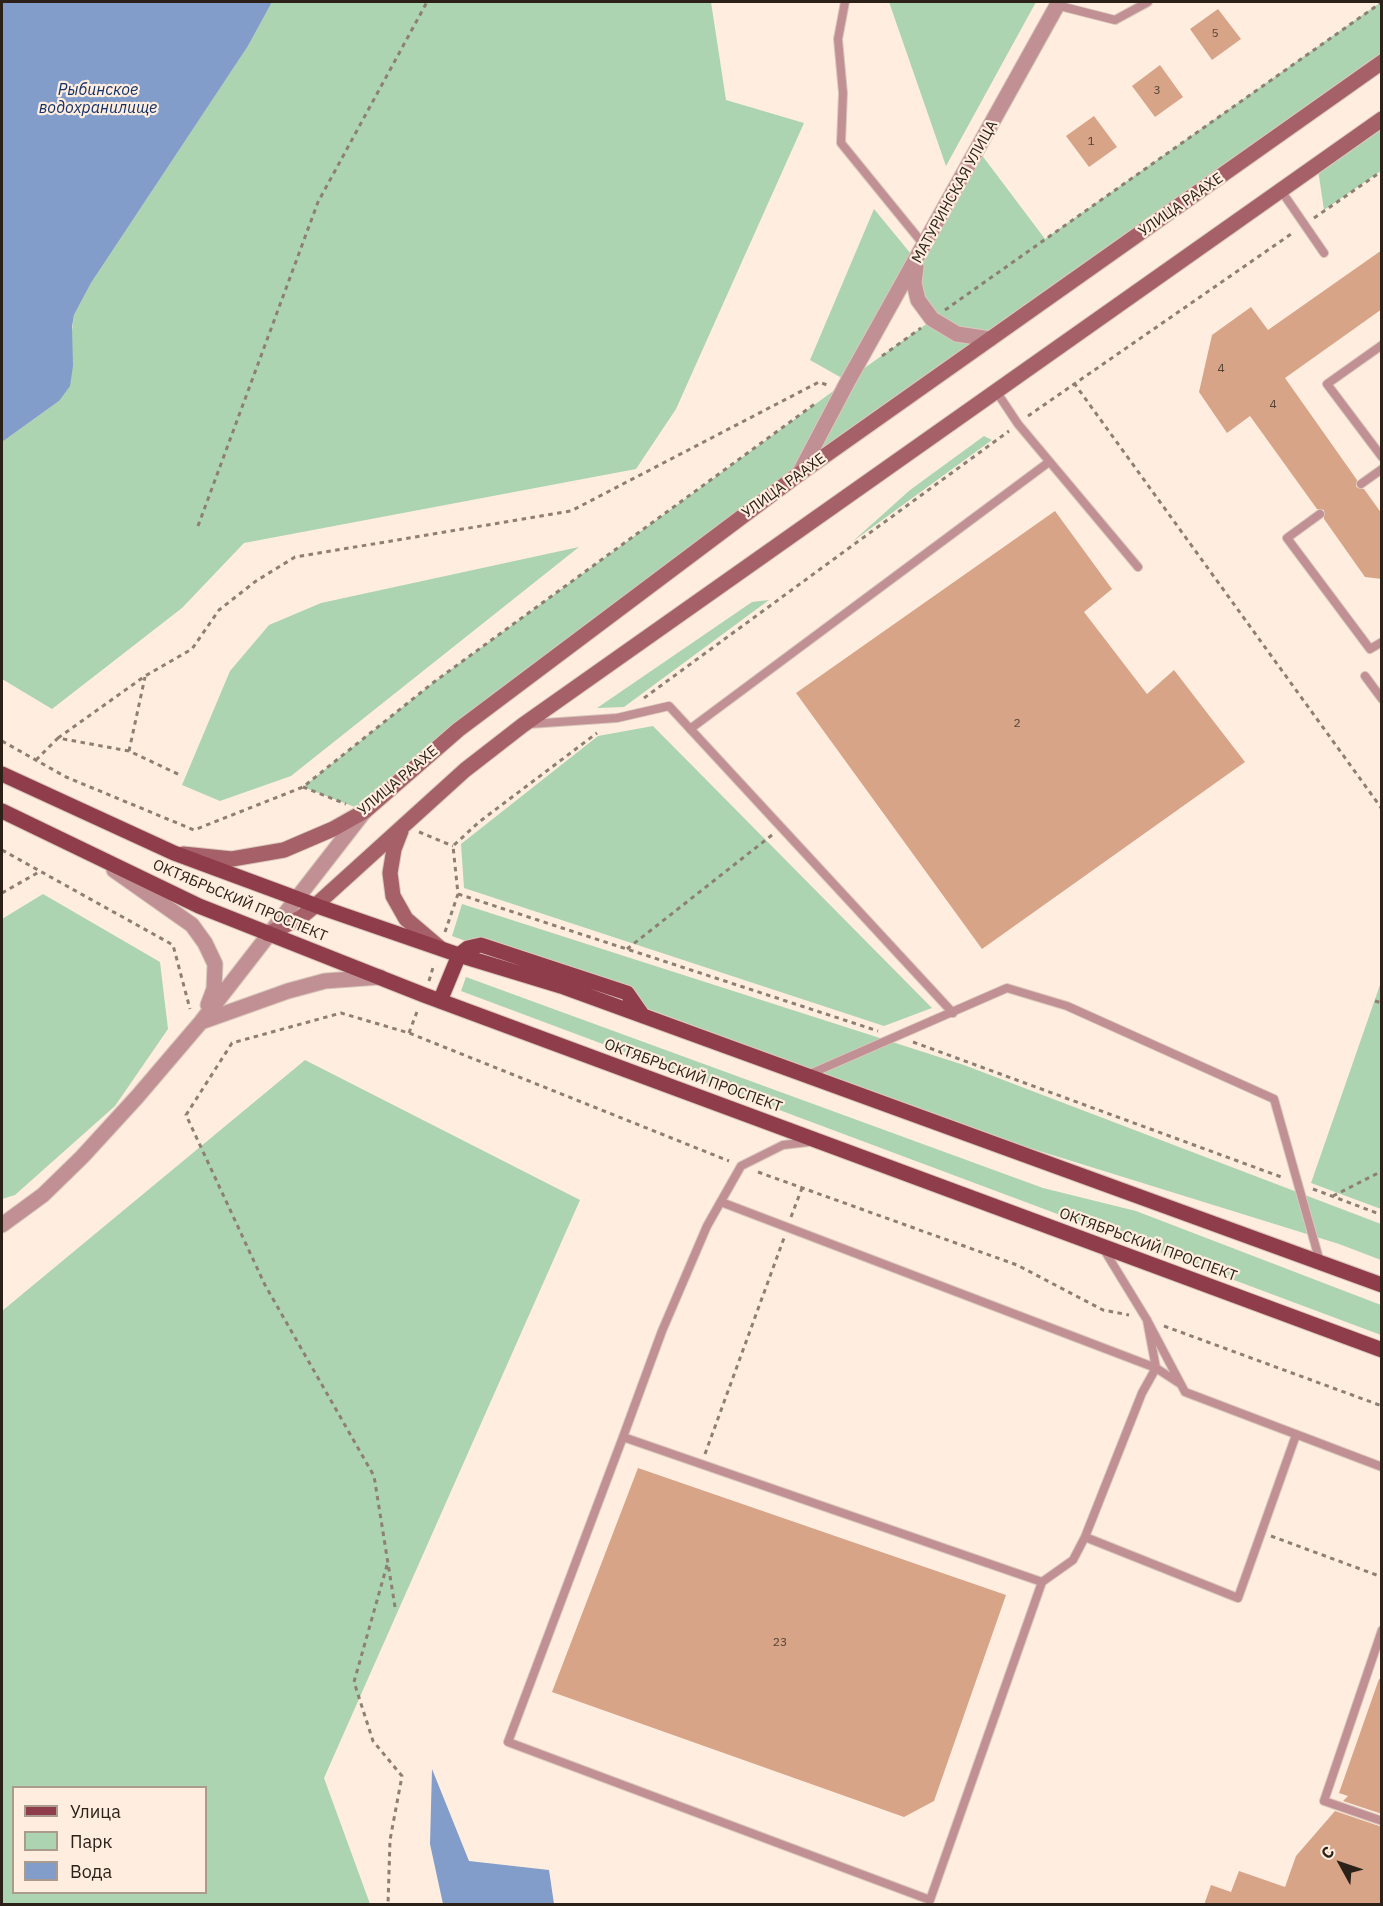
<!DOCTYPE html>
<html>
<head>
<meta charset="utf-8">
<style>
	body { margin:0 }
	#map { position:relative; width:1383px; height:1906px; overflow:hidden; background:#ffeddf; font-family:"IBM Plex Sans",sans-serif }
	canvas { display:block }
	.frame { position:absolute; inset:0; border:3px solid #2b2118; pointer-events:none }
	.legend { position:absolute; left:12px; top:1786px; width:195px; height:108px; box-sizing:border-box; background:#ffeddf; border:2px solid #aa9b8f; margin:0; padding:8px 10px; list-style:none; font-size:18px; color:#2b2118 }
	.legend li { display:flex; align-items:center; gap:12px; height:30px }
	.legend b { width:30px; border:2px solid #aa9b8f }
	.north { position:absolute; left:1311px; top:1834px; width:60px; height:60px; -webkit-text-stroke:4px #ffeddf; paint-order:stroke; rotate:310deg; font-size:16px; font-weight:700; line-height:24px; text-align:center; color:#2b2118 }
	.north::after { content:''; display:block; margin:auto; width:21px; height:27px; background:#2b2118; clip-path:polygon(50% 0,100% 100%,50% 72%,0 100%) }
</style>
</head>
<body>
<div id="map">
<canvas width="1383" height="1906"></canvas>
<div class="frame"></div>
<ul class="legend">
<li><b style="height:8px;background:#8f3d4a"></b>Улица</li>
<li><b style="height:16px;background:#acd4b1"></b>Парк</li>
<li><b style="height:16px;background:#829dc9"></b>Вода</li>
</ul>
<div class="north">С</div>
</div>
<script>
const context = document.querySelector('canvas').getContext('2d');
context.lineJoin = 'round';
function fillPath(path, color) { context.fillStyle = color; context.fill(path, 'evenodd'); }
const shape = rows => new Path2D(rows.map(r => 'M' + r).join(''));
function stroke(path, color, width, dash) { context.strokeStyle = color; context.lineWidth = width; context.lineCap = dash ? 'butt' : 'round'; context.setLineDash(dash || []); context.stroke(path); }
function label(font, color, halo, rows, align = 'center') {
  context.font = font + ' "IBM Plex Sans",sans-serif'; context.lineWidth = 4.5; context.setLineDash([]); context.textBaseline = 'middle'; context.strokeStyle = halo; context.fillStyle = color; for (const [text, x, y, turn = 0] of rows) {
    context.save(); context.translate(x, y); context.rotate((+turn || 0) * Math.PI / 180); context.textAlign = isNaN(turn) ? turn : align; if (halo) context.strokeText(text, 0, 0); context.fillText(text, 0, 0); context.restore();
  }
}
fillPath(shape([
	[272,2,711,2,726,100,804,123,676,409,636,469,244,543,182,608,52,709,2,679,2,442,59,401,73,366,70,346,74,315,91,283,248,46],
	[889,2,1036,2,946,166],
	[1381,2,1381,62,799,474,365,811,303,787,434,682,847,381,810,360,874,209,916,260,978,150,1045,239],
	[916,262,925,311,932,320,849,379],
	[1381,119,1381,171,1324,210,1317,163],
	[984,436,992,440,852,542,910,490],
	[579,547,291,776,220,801,182,785,230,671,269,625,321,603],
	[769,600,624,707,597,708,752,602],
	[653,726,932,1008,884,1026,464,888,461,844,598,736],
	[43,894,160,962,168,1029,115,1106,15,1195,2,1199,2,919],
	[462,904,964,1065,1381,1224,1381,1260,1339,1244,991,1136,452,936],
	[466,977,1043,1188,1136,1211,1381,1305,1381,1335,461,991],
	[1381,982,1381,1209,1311,1183],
	[305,1060,580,1200,324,1778,370,1904,2,1904,2,1311],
	[14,1788,206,1788,206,1892,14,1892]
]), '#acd4b1');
fillPath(shape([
	[2,2,272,2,248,46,91,283,74,315,72,327,73,366,70,386,59,401,2,442],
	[432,1769,469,1861,549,1870,554,1904,443,1904,430,1844]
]), '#829dc9');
fillPath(shape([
	[1218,9,1241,39,1212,60,1190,29],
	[1160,65,1183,97,1155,117,1132,86],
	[1094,116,1117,147,1089,167,1066,136],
	[1382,250,1382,309,1285,378,1357,480,1356,487,1364,489,1382,514,1382,579,1365,577,1324,519,1324,510,1317,509,1250,416,1227,433,1199,392,1212,335,1251,307,1268,330],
	[1055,511,1112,589,1084,612,1147,694,1174,670,1245,762,982,949,796,693],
	[638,1468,1006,1595,934,1801,904,1817,552,1692],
	[1379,1679,1382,1680,1382,1814,1343,1801,1348,1796,1339,1793],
	[1335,1811,1382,1827,1382,1905,1204,1905,1211,1885,1231,1892,1239,1871,1285,1887,1296,1856]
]), '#d7a488');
const service = shape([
	[845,2,838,39,843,93,841,143,924,245],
	[1056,5,1115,20,1148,2],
	[1280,189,1324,253],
	[1382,345,1327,384,1382,457],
	[996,391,1018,424,1138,567],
	[1361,484,1382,469],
	[1320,514,1287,538,1370,649,1382,642],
	[1365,676,1382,699],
	[530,724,617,718,669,706,953,1013],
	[690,729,1049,462],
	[810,1074,1007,988,1067,1006,1274,1099,1320,1262],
	[809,1142,783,1145,741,1166,707,1226,662,1331,623,1437,1042,1582,1073,1560,1085,1537,1142,1393,1156,1368,1147,1320],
	[721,1202,1156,1368,1179,1383],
	[1103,1248,1147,1320,1185,1392,1382,1467],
	[623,1437,508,1742,930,1900,1042,1582],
	[1085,1537,1238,1598,1296,1435],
	[1382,1630,1324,1801,1382,1821]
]);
const minor = shape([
	[916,267,914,283,918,300,932,319,957,334,990,339],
	[799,474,848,381,1059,2]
]);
const tertiary = shape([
	[114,870,192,925,205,943,215,964,214,989,208,1005],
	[201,1022,288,991,325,981,380,977],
	[2,1225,43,1195,82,1157,137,1097,201,1022,364,812]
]);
const secondary = shape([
	[401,831,394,849,390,873,393,896,406,919,440,948],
	[183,854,232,859,284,850,333,829,365,811,458,730,799,474,1382,62],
	[268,934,300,918,316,905,465,770,523,725,1382,119]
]);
const primary = shape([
	[2,774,174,853,320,907,459,955,561,986,1382,1285],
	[2,811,199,906,424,995,1382,1350],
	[440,1001,459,955,468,948,481,945,627,993,643,1016]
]);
stroke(service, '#d9c8bb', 10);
stroke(minor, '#d9c8bb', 17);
stroke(tertiary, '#d9c8bb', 17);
stroke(secondary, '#d9c8bb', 17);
stroke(primary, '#d9c8bb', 17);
stroke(shape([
	[1314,218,1382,171],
	[945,310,1382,2],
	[882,356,921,328],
	[1074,383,1382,809],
	[1028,416,1294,232],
	[198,526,318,202,427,2],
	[644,698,1009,431],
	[58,738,145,676,192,649,219,610,256,581,295,557,571,511,819,382,827,385],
	[2,741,66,777,194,830,303,787,434,682,816,403],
	[129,751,145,677],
	[36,760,58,738,129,751,180,775],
	[303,787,346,804],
	[419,832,453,846],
	[2,850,173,945,190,1009],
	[2,893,39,872],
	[458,894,878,1031],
	[445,932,458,894,453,846,479,822,597,733],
	[627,949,772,835],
	[429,981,434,964],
	[1375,1001,1382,1003],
	[409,1033,418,1009],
	[913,1042,1284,1178],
	[758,1172,1017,1265,1103,1310,1129,1315],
	[1313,1189,1382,1215],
	[1333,1196,1382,1171],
	[791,1217,802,1188],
	[1164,1326,1382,1406],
	[705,1454,784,1238],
	[1271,1536,1382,1577],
	[387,1565,354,1682,373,1741,402,1776,390,1840,388,1904],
	[395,1607,374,1476,265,1285,186,1115,232,1043,341,1013,409,1033,729,1161]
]), '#8d7f74', 3, [4.5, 4.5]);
stroke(service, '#c09094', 8);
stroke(minor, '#c09094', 15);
stroke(tertiary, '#c09094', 15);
stroke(secondary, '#a56068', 15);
stroke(primary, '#8f3d4a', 15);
label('12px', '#564234', null, [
	["5",1215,34],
	["3",1157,91],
	["1",1091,142],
	["4",1221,369],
	["4",1273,405],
	["2",1017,724],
	["23",780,1643]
]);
label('15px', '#2b2118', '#ffeddf', [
	["МАТУРИНСКАЯ УЛИЦА",955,192,-61],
	["УЛИЦА РААХЕ",1181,205,-35],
	["УЛИЦА РААХЕ",784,486,-36],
	["УЛИЦА РААХЕ",398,781,-40],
	["ОКТЯБРЬСКИЙ ПРОСПЕКТ",240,901,23],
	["ОКТЯБРЬСКИЙ ПРОСПЕКТ",693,1076,20],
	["ОКТЯБРЬСКИЙ ПРОСПЕКТ",1148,1245,20]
]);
label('italic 16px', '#113167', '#ffeddf', [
	["Рыбинское",98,90],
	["водохранилище",98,108]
]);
</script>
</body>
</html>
